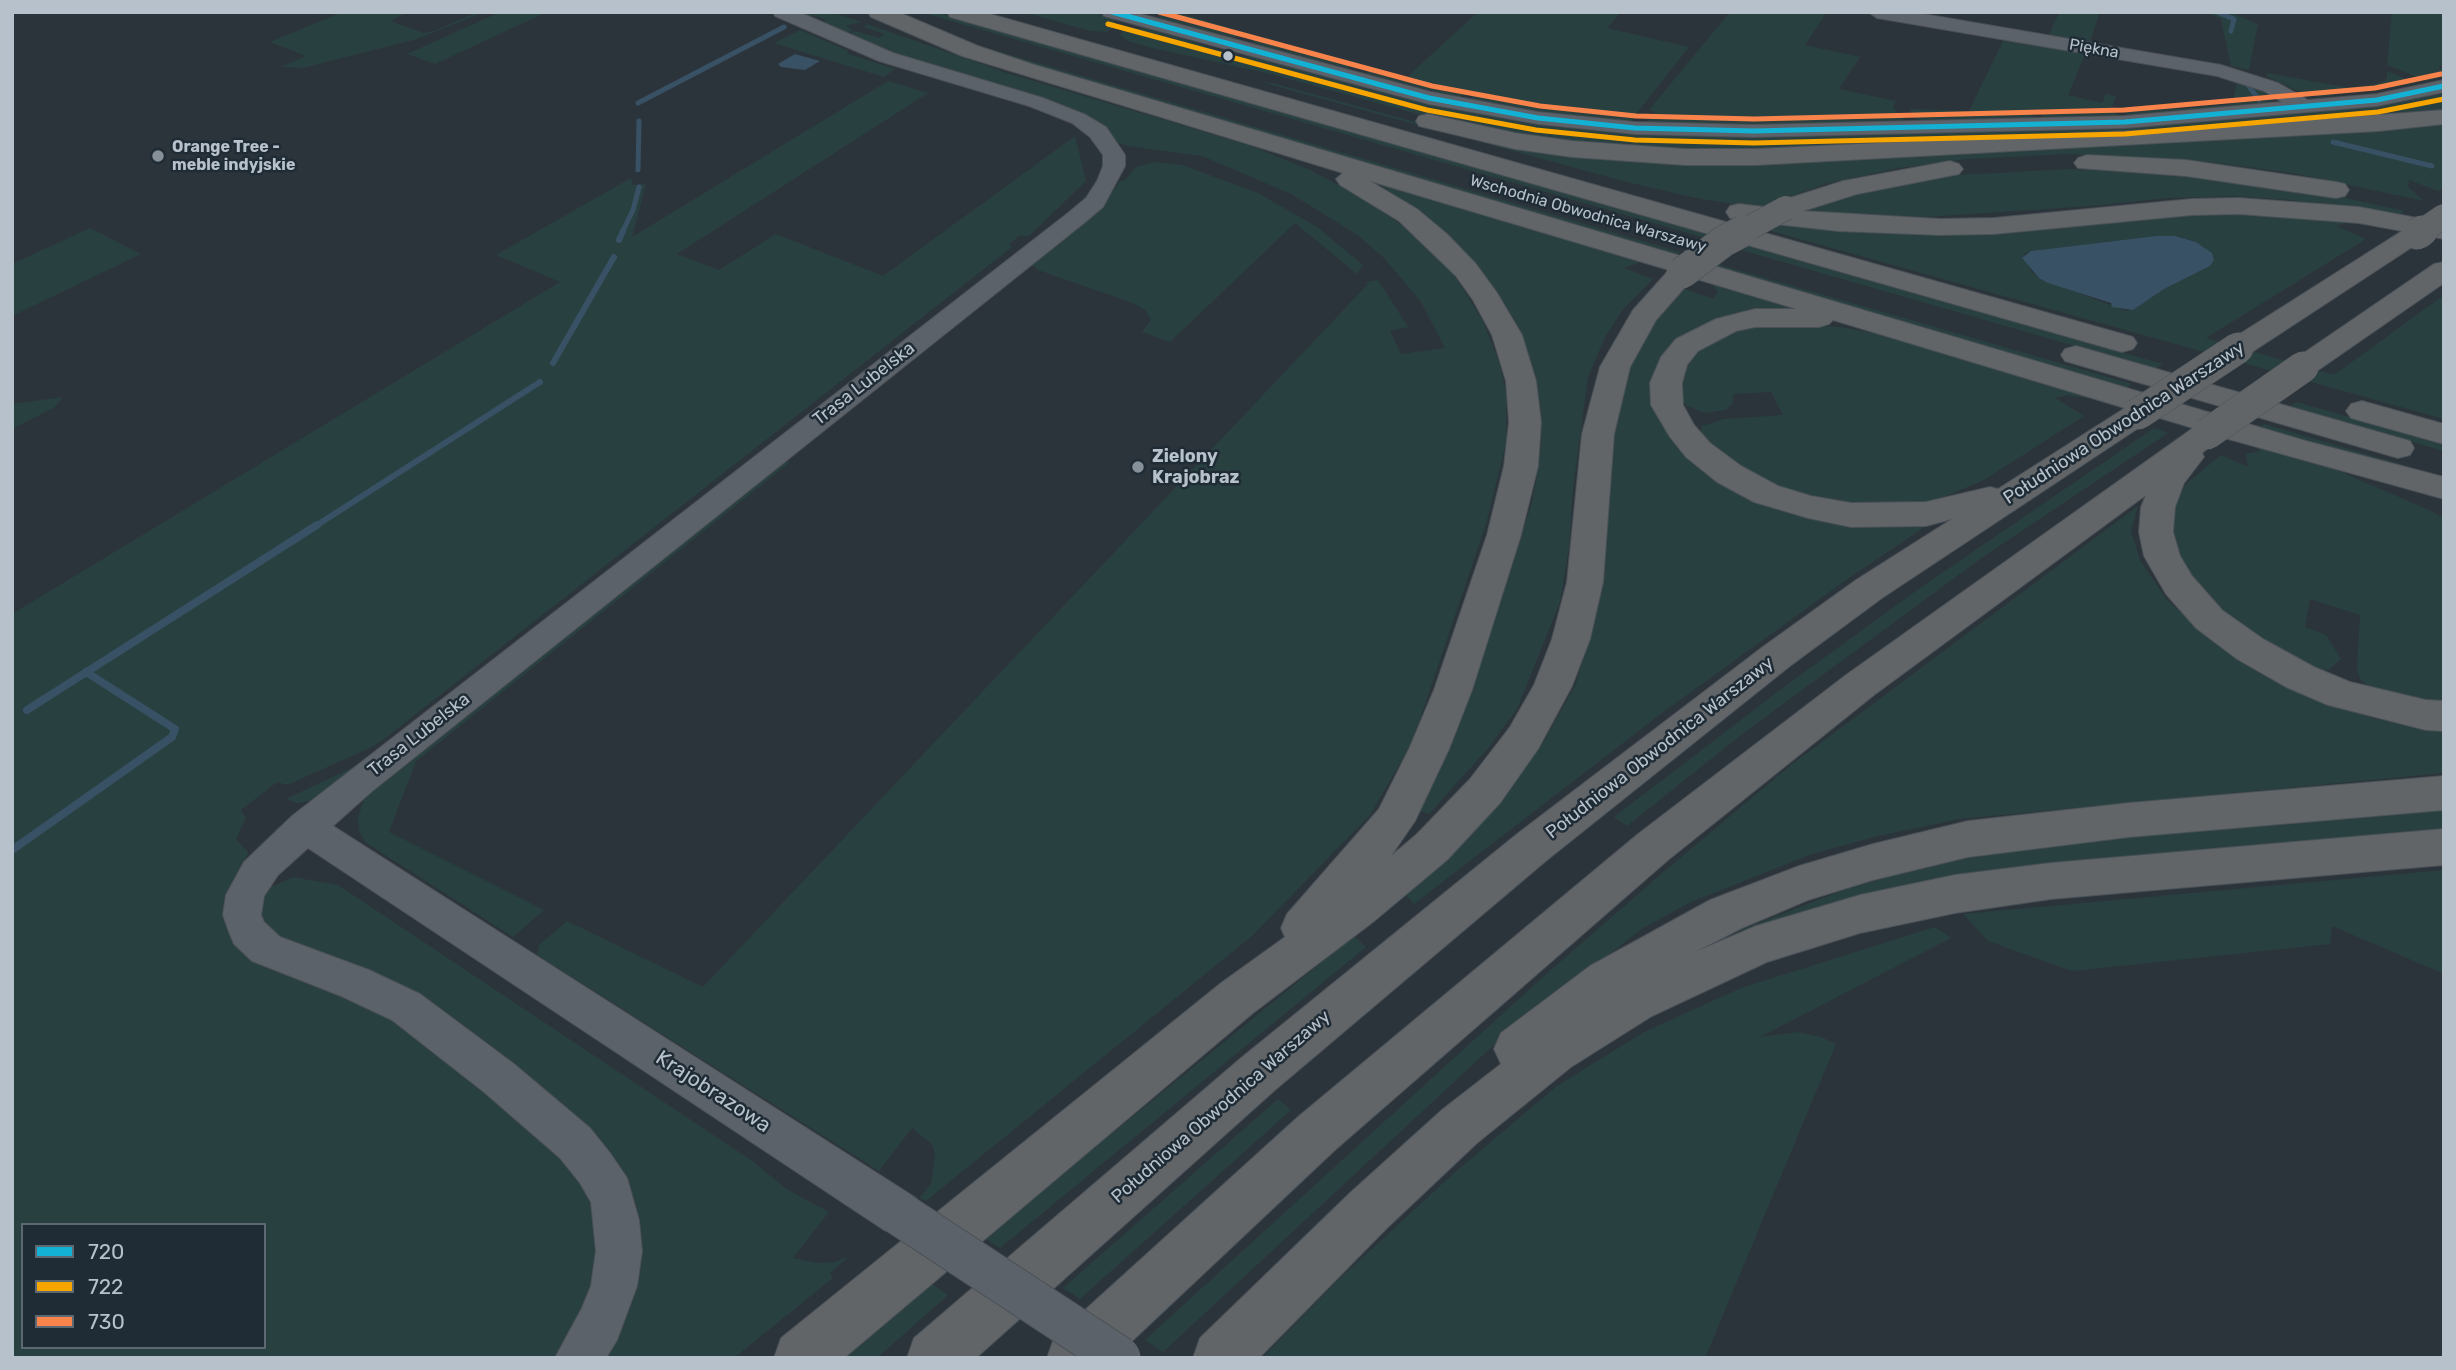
<!DOCTYPE html>
<html>
<head>
<meta charset="utf-8">
<style>
	body { margin:0 }
	#map { position:relative; width:2456px; height:1370px; overflow:hidden; background:#2c343b; font-family:Rubik,sans-serif }
	canvas { display:block }
	.frame { position:absolute; inset:0; border:14px solid #b7c1cb; pointer-events:none }
	.legend { position:absolute; left:21px; top:1223px; width:245px; height:126px; box-sizing:border-box; background:#1f2c36; border:2px solid #5c6872; margin:0; padding:9px 12px; list-style:none; font-size:21px; color:#b7c1cb }
	.legend li { display:flex; align-items:center; gap:14px; height:35px }
	.legend b { width:35px; border:2px solid #5c6872 }
</style>
</head>
<body>
<div id="map">
<canvas width="2456" height="1370"></canvas>
<div class="frame"></div>
<ul class="legend">
<li><b style="height:9px;background:#13b2d5"></b>720</li>
<li><b style="height:9px;background:#f7a600"></b>722</li>
<li><b style="height:9px;background:#f8844c"></b>730</li>
</ul>
</div>
<script>
const context = document.querySelector('canvas').getContext('2d');
context.lineJoin = 'round';
function fillPath(path, color) { context.fillStyle = color; context.fill(path, 'evenodd'); }
const shape = rows => new Path2D(rows.map(r => 'M' + r).join(''));
function stroke(path, color, width, dash) { context.strokeStyle = color; context.lineWidth = width; context.lineCap = dash ? 'butt' : 'round'; context.setLineDash(dash || []); context.stroke(path); }
function label(font, color, halo, rows, align = 'center') {
  context.font = font + ' Rubik,sans-serif'; context.lineWidth = 5; context.setLineDash([]); context.textBaseline = 'middle'; context.strokeStyle = halo; context.fillStyle = color; for (const [text, x, y, turn = 0] of rows) {
    context.save(); context.translate(x, y); context.rotate((+turn || 0) * Math.PI / 180); context.textAlign = isNaN(turn) ? turn : align; if (halo) context.strokeText(text, 0, 0); context.fillText(text, 0, 0); context.restore();
  }
}
fillPath(shape([
	[342,12,408,12,390,21,424,33,434,31,478,12,484,12,417,39,303,68,281,67,306,56,270,42],
	[500,12,547,12,435,64,407,54],
	[793,12,830,12,862,22,845,26,853,30,847,33,823,22,826,20,821,18],
	[920,12,935,12,1709,234,1702,237],
	[1022,12,1092,12,1112,18,1115,22,1112,26,1115,27,1106,32,1091,31],
	[1159,12,1176,12,1247,33,1231,39,1165,21,1159,17],
	[1478,12,1621,12,1607,28,1689,47,1630,122,1495,106,1470,100,1476,91,1467,90,1460,98,1366,74,1371,67,1407,77],
	[1730,12,1827,12,1805,45,1860,57,1839,89,1896,101,1893,107,1905,121,1704,126,1646,123,1655,112,1649,110],
	[2059,12,2100,12,2090,42,2049,35],
	[2205,12,2230,12,2258,24,2249,70,2231,66,2221,19],
	[2392,12,2444,12,2444,66,2438,67,2444,70,2444,76,2427,81,2387,65],
	[867,24,1007,73,1251,146,1310,170,1369,201,1422,240,1455,276,1483,321,1500,365,1506,393,1506,443,1486,524,1420,719,1406,753,1370,815,1252,936,926,1201,920,1198,931,1183,935,1155,932,1144,912,1128,879,1171,537,955,539,945,567,921,703,987,1368,284,1366,282,1378,280,1408,327,1390,331,1401,354,1445,348,1421,302,1384,258,1356,234,1291,194,1202,156,1128,146,1119,143,1092,119,1074,110,914,61,847,35,856,31,879,38,885,34,863,27],
	[1146,27,1227,53,1226,55,1274,59,1453,108,1518,120,1620,132,1677,135,1818,134,2391,102,2444,91,2444,112,2389,118,1711,153,1584,147,1458,125,1271,74,1152,48,1128,41,1120,35,1124,30],
	[800,30,849,51,847,53,852,55,895,69,884,77,774,43],
	[1258,36,1358,64,1345,69,1253,45,1252,41],
	[2004,39,2086,52,2068,95,2102,103,2106,94,2116,96,2111,111,2117,111,2116,116,2044,119,2039,113,2031,113,2035,119,1921,121,1914,117,1910,109,1969,111],
	[968,43,1004,53,1680,252,1675,256,1029,65],
	[2387,71,2416,83,2319,97,2302,93,2266,76,2267,73,2350,88,2380,83,2387,79],
	[2238,79,2269,93,2273,100,2265,104,2127,116,2127,110,2174,106,2178,109,2232,104],
	[888,81,928,93,677,254,719,270,776,234,883,276,1075,136,1086,181,1029,236,1019,236,1009,244,1012,247,384,739,372,747,287,785,277,782,241,810,246,818,236,839,247,851,248,854,241,865,247,867,227,910,227,930,236,946,252,960,393,1016,548,1137,592,1198,597,1219,595,1284,557,1358,12,1358,12,614,560,282,496,255,631,178,632,185,646,184,632,237],
	[23,1225,264,1225,264,1347,23,1347],
	[1257,81,1276,84,1441,129,1623,158,2444,121,2444,188,2438,191,2409,180,2408,187,2424,201,2293,173,2209,162,2068,154,1967,159,1898,168,1825,184,1759,208,1696,198,1623,181],
	[1155,162,1182,165,1258,193,1317,227,1363,265,1357,274,1295,223,1170,342,1142,332,1151,320,1145,310,1133,303,1038,270,1030,263,1106,201,1120,181,1124,181,1136,167],
	[2070,169,2187,175,2317,192,2405,211,2395,216,2290,200,2234,196,2169,198,2091,206,1926,217,1819,213,1807,207,1908,181,1958,175],
	[1356,173,1665,263,1659,268,1641,262,1624,268,1653,279,1624,308,1605,337,1588,377,1573,488,1569,547,1560,602,1517,709,1489,747,1429,814,1417,810,1466,706,1532,503,1540,458,1541,413,1536,378,1527,350,1516,322,1485,276,1462,249,1433,223,1382,186],
	[2215,213,2263,214,2364,222,2373,225,2347,223,2336,226,2366,239,2206,338,2334,375,2444,295,2444,419,1764,229,1777,223,2161,217],
	[2156,236,2175,236,2196,242,2204,247,2210,266,2164,289,2133,310,2126,311,2039,278,2030,270,2024,254,2031,251],
	[90,228,141,254,12,316,12,264],
	[1738,243,2163,364,2155,369,1731,247],
	[1710,262,2132,384,2124,389,1704,266],
	[1710,282,1831,312,1687,334,1662,419,1675,443,1699,464,1733,487,1938,518,1843,582,1662,713,1414,904,1405,894,1504,793,1544,741,1576,684,1594,616,1617,395,1644,331,1680,287,1713,299,1718,292],
	[1764,324,1840,327,1905,339,2334,469,2429,510,2444,518,2444,700,2426,701,2369,687,2361,680,2357,670,2360,615,2310,599,2305,627,2326,635,2341,659,2328,670,2311,670,2246,632,2191,582,2166,529,2171,506,2187,483,2221,455,2248,467,2246,454,2260,451,2257,448,2087,398,2067,395,2055,398,2084,416,1984,480,1939,499,1896,507,1858,506,1784,492,1749,475,1699,436,1702,426,1724,419,1783,415,1771,392,1733,394,1733,404,1725,410,1705,413,1687,406,1681,401,1679,393,1682,375,1695,354,1718,337],
	[63,397,55,407,12,429,12,404],
	[2296,402,2444,444,2444,451,2288,407],
	[2264,424,2444,477,2444,483,2259,428],
	[2154,428,2168,433,1983,557,1741,735,1627,826,1614,817,1784,687,1920,588],
	[785,455,789,463,416,761,389,832,544,910,513,937,365,842,359,831,358,817,368,788],
	[2138,506,2131,531,2140,560,2167,600,2211,640,2253,668,2318,699,2375,719,2444,731,2444,773,1960,819,1878,836,1812,854,1691,902,1643,928,1508,1032,1163,1352,1145,1340,1545,975,1667,869,1791,765],
	[379,755,315,800,297,803,286,799],
	[2444,809,2444,830,2240,846,2046,866,1860,895,1730,934,1844,890,1934,863,2023,849,2143,834],
	[2444,870,2444,974,2332,926,2330,944,2072,971,1988,941,1963,914],
	[293,877,338,885,751,1160,788,1190,829,1212,793,1258,817,1263,835,1262,848,1257,830,1273,833,1278,734,1358,600,1358,641,1254,640,1223,635,1201,625,1178,278,936,260,915,265,883,274,886],
	[1935,927,1951,938,1760,1037,1798,1032,1821,1037,1836,1044,1705,1358,1262,1358,1337,1281,1454,1173,1557,1086,1644,1032,1741,988],
	[1354,936,1366,947,1000,1248,984,1238],
	[1278,1099,1291,1110,1080,1299,1063,1288],
	[932,1284,948,1295,877,1358,845,1358]
]), '#294040');
fillPath(shape([
	[795,54,820,61,805,70,781,67,778,64],
	[2156,236,2175,236,2196,242,2212,253,2214,260,2210,266,2164,289,2133,310,2112,307,2111,303,2048,283,2039,278,2022,258,2031,251]
]), '#385164');
stroke(shape([
	[2217,12,2234,19,2231,31],
	[2248,85,2259,100],
	[638,103,784,27],
	[2333,142,2432,166],
	[638,170,639,121],
	[622,233,633,210,639,187]
]), '#385164', 5);
stroke(shape([
	[619,240,623,231],
	[553,363,614,257],
	[314,527,540,382]
]), '#385164', 6);
stroke(shape([
	[27,710,317,525],
	[12,850,172,737,175,729,86,672]
]), '#385164', 8);
const minor = shape([
	[773,12,799,12,893,53,1043,98,1086,115,1106,127,1125,155,1125,166,1103,207,1084,223,371,792,333,826,916,1198,922,1214,916,1230,900,1236,884,1230,308,848,278,875,264,896,261,915,264,922,280,937,369,970,420,994,514,1064,590,1128,610,1153,627,1178,639,1220,642,1251,637,1286,617,1340,606,1358,555,1358,582,1308,591,1286,596,1251,591,1202,580,1183,560,1158,484,1092,392,1020,341,996,252,961,234,944,229,932,223,915,226,895,244,862,292,816,1068,213,1086,198,1097,181,1103,166,1103,155,1090,137,1072,123,1029,106,879,61,775,16,773,12],
	[1102,12,1133,12,1431,92,1538,112,1635,122,1754,125,2125,116,2282,102,2264,91,2217,76,1877,18,1868,12,1912,12,2221,65,2278,83,2308,100,2377,94,2444,80,2444,92,2377,106,2125,128,1754,137,1635,134,1538,124,1429,104,1104,16,1102,12]
]);
const highway = shape([
	[868,12,898,12,978,46,1035,65,2306,441,2444,477,2444,499,2221,437,2202,453,2204,457,2184,483,2175,507,2173,532,2180,556,2192,576,2222,610,2263,639,2314,667,2350,682,2426,700,2444,701,2444,731,2426,730,2328,705,2286,687,2237,659,2196,628,2166,594,2144,556,2139,532,2141,507,2146,495,1874,695,1668,860,1335,1150,1114,1358,1047,1358,1054,1338,1299,1116,1638,834,1846,675,2193,428,2153,416,2149,421,1882,598,1790,666,1547,860,1275,1090,976,1358,907,1358,914,1338,1241,1058,1517,834,1764,646,1856,580,1952,519,1926,526,1851,527,1808,518,1754,502,1717,482,1686,457,1670,437,1651,405,1650,383,1661,357,1676,339,1716,319,1755,309,1797,309,1693,278,1656,320,1630,367,1614,434,1603,582,1590,639,1572,686,1538,749,1500,803,1447,860,1373,922,1253,1013,844,1358,774,1358,781,1338,1221,983,1285,937,1281,928,1287,914,1379,809,1409,749,1434,690,1487,535,1504,466,1509,422,1506,381,1492,335,1473,300,1456,276,1399,221,1340,185,1336,179,1343,173,962,56,871,17,868,12],
	[1370,181,1669,270,1633,310,1600,367,1582,434,1567,582,1552,639,1534,685,1510,727,1470,779,1417,834,1391,856,1415,821,1449,749,1472,690,1521,535,1538,466,1541,422,1536,381,1522,335,1497,293,1476,264,1447,234,1417,209,1370,181],
	[1833,320,2125,408,1998,489,1990,487,1926,502,1851,503,1811,496,1778,486,1741,466,1710,443,1694,425,1683,405,1682,383,1687,365,1698,351,1736,331,1755,327,1819,327,1829,324,1833,320],
	[947,12,983,12,2133,337,2137,343,2133,349,2122,352,2111,349,950,17,947,12],
	[2444,110,2444,124,2379,131,1756,165,1685,165,1572,157,1515,149,1419,126,1416,121,1419,116,1428,114,1515,133,1572,141,1685,149,1756,149,2232,126,2444,110],
	[2087,155,2186,160,2336,182,2345,184,2349,190,2345,196,2336,198,2186,176,2078,168,2074,163,2078,158,2087,155],
	[1950,161,1959,164,1963,169,1959,174,1857,194,1803,211,1940,219,1994,218,2192,199,2239,198,2359,207,2444,223,2444,239,2429,236,2249,354,2238,357,2227,354,2223,348,2227,342,2402,231,2359,223,2239,214,2192,215,1994,234,1940,235,1838,231,1739,220,1730,218,1726,212,1730,206,1739,204,1773,208,1777,202,1843,181,1950,161],
	[2444,262,2444,283,2314,373,2303,376,2292,373,2288,367,2292,361,2434,264,2444,262],
	[2076,346,2410,441,2414,448,2410,455,2398,458,2065,361,2061,355,2065,349,2076,346],
	[2362,401,2444,424,2444,444,2351,418,2346,411,2351,404,2362,401],
	[2444,776,2444,810,2129,837,1968,857,1873,880,1808,900,1742,928,1695,952,1756,926,1860,895,1955,875,2051,863,2444,829,2444,865,2051,899,1955,913,1860,933,1767,962,1652,1016,1571,1067,1477,1143,1387,1228,1259,1358,1193,1358,1200,1338,1351,1192,1443,1109,1501,1064,1494,1049,1501,1033,1590,966,1710,900,1799,866,1873,844,1968,821,2129,803,2444,776]
]);
stroke(minor, '#4a5055', 2);
stroke(highway, '#495057', 2);
fillPath(minor, '#5c6269');
fillPath(highway, '#616568');
const minorBridge = shape([
	[900,1214,1119,1358]
]);
const highwayBridgeFar1 = shape([
	[1740,233,1786,208],
	[2419,233,2444,216]
]);
const highwayBridge = shape([
	[2417,234,2422,231],
	[1682,273,1724,241,1743,231],
	[2138,414,2238,348],
	[2207,434,2303,367]
]);
stroke(minorBridge, '#4a5055', 45, []);
stroke(highwayBridgeFar1, '#495057', 25, []);
stroke(highwayBridge, '#495057', 32, []);
stroke(minorBridge, '#5c6269', 43);
stroke(highwayBridgeFar1, '#616568', 24);
stroke(highwayBridge, '#616568', 31);
stroke(shape([
	[1112,12,1429,98,1538,118,1635,128,1754,131,2125,122,2377,100,2444,86]
]), '#13b2d5', 5);
stroke(shape([
	[1108,24,1427,110,1536,130,1635,140,1754,143,2125,134,2378,112,2444,99]
]), '#f7a600', 5);
stroke(shape([
	[1159,12,1432,86,1540,106,1636,116,1754,119,2124,110,2375,88,2441,74]
]), '#f8844c', 5);
for (const [x, y, r, color] of [
	[1228,56,6,"#b7c1cb"],
	[158,156,7,"#869099"],
	[1138,467,7,"#869099"]
]) { const dot = new Path2D(); dot.arc(x, y, r, 0, 2 * Math.PI); context.fillStyle = color; context.fill(dot); stroke(dot, '#1f2c36', 2.5); }
label('16px', '#b7c1cb', '#1f2c36', [
	["Piękna",2094,49,10],
	["Wschodnia Obwodnica Warszawy",1588,214,16]
]);
label('bold 16px', '#b7c1cb', '#1f2c36', [
	["Orange Tree -",172,147],
	["meble indyjskie",172,165]
], 'left');
label('18px', '#b7c1cb', '#1f2c36', [
	["Trasa Lubelska",864,384,-38],
	["Południowa Obwodnica Warszawy",2124,423,-33],
	["Trasa Lubelska",419,735,-38],
	["Południowa Obwodnica Warszawy",1660,748,-38],
	["Południowa Obwodnica Warszawy",1221,1107,-41]
]);
label('bold 18px', '#b7c1cb', '#1f2c36', [
	["Zielony",1152,457],
	["Krajobraz",1152,478]
], 'left');
label('21px', '#b7c1cb', '#1f2c36', [
	["Krajobrazowa",713,1092,33]
]);
</script>
</body>
</html>
